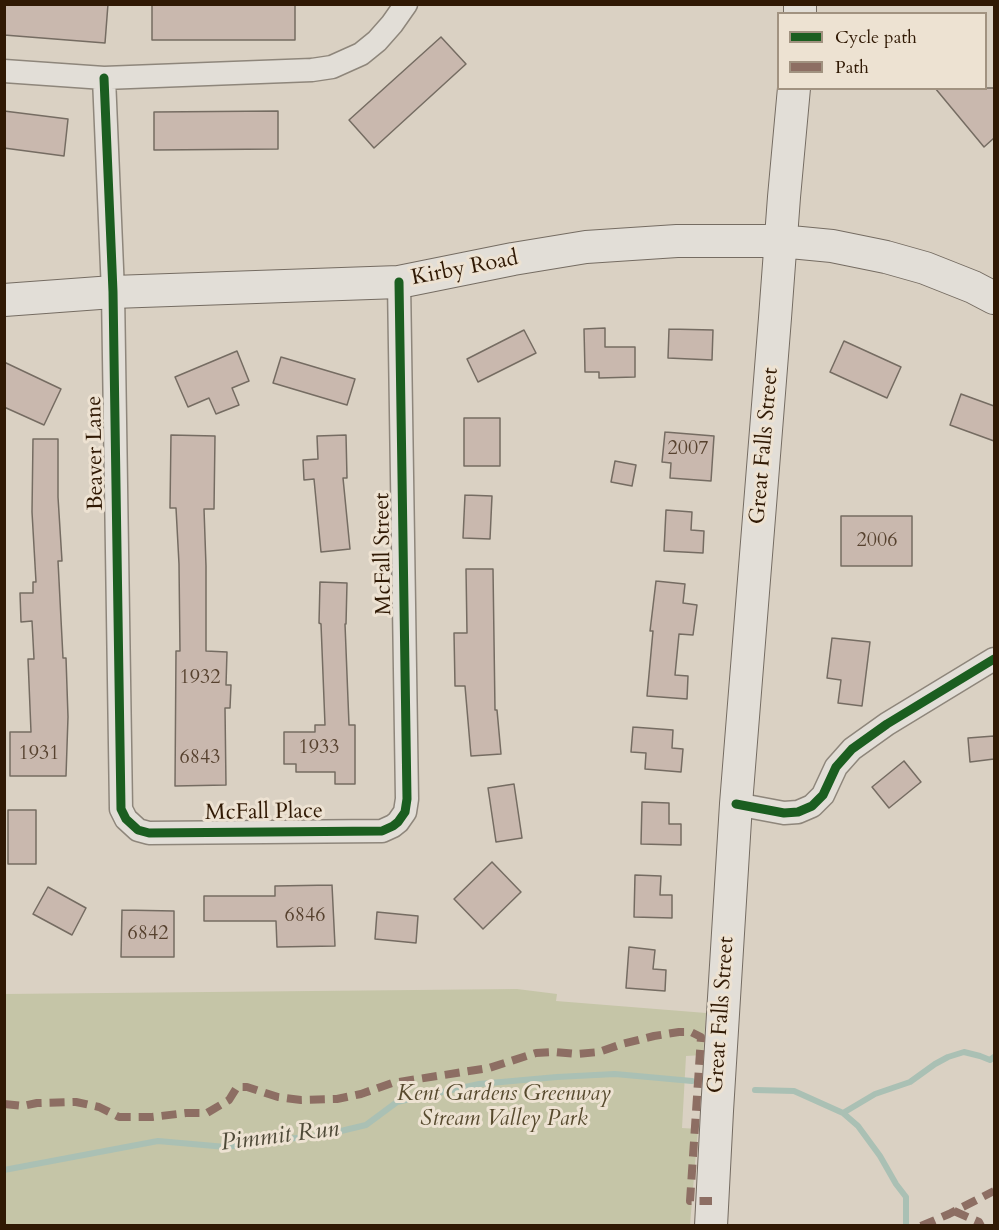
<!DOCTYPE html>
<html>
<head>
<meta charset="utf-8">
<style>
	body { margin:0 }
	#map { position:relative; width:999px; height:1230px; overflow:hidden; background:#dad1c3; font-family:Cardo,serif }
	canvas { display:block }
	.frame { position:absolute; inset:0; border:6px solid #301904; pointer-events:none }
	.legend { position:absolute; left:777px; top:12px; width:210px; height:78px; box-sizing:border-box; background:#ede2d2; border:2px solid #a19280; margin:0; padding:8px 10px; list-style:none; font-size:18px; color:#301904 }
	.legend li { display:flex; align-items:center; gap:12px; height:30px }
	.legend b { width:30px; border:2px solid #a19280 }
</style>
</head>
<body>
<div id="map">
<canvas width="999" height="1230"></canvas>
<div class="frame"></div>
<ul class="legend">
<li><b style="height:8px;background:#1b5e20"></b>Cycle path</li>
<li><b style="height:8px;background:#8d6e63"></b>Path</li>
</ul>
</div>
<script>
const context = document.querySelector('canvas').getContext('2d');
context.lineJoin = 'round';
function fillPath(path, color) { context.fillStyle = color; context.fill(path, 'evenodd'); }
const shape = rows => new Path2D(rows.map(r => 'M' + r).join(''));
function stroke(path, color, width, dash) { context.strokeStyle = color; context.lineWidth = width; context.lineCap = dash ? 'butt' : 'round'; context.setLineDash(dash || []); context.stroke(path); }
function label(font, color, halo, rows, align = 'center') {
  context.font = font + ' Cardo,serif'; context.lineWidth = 6; context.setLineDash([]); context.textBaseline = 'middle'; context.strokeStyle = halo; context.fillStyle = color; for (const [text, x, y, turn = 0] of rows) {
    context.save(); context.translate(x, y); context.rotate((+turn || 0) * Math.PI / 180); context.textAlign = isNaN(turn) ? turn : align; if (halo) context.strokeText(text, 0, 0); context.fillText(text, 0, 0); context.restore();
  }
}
fillPath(shape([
	[517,989,557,994,556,1001,706,1013,703,1055,686,1056,682,1128,698,1129,690,1225,5,1225,5,994]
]), '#c5c5a7');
stroke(shape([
	[755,1090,794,1091,843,1113,858,1126,880,1156,896,1184,906,1197,906,1226],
	[843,1113,875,1094,910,1082,935,1064,948,1057,964,1052,980,1056,990,1060,994,1057],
	[4,1170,158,1141,226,1147,273,1140,320,1136,366,1125,397,1102,479,1084,557,1077,615,1074,692,1081]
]), '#aac0b4', 6);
const building = shape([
	[4,4,108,4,105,43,4,35,4,4],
	[152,4,295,4,295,40,152,40,152,4],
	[441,37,466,64,374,148,349,120,441,37],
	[935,88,994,88,994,138,984,147,935,88],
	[4,111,68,119,64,156,4,148,4,111],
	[278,111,278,149,154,150,154,112,278,111],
	[605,328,605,347,635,347,635,377,599,378,599,372,585,372,584,329,605,328],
	[669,329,713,330,712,360,668,358,669,329],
	[524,330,536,353,478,382,467,359,524,330],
	[844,341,901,367,887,398,830,372,844,341],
	[237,351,249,381,232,388,239,405,216,414,209,398,188,407,175,377,237,351],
	[281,357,355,379,347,405,273,383,281,357],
	[4,362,61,389,44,425,4,407,4,362],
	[961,394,994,406,994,441,950,425,961,394],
	[464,418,500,418,500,466,464,466,464,418],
	[665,432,714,436,711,481,670,478,671,463,662,462,665,432],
	[171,435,215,436,214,509,204,509,206,566,206,651,227,652,226,685,231,685,230,708,225,708,226,785,175,786,176,651,180,651,179,564,176,508,170,508,171,435],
	[346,435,347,478,343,478,350,549,321,552,314,479,304,480,303,460,318,459,317,436,346,435],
	[33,439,58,439,58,497,62,561,58,561,63,658,66,658,68,717,66,776,10,776,10,732,31,732,28,659,34,659,32,621,21,622,20,593,33,593,33,582,36,582,32,512,33,439],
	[615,461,636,465,632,486,611,482,615,461],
	[465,495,492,496,490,539,463,538,465,495],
	[666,510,692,512,691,530,704,531,703,553,664,551,666,510],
	[841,516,912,516,912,566,841,566,841,516],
	[466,569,493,569,495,710,497,710,501,754,471,756,465,686,455,686,454,633,467,633,466,569],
	[656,581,685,584,683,603,697,605,693,635,679,634,675,675,688,676,687,699,647,696,653,631,650,631,656,581],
	[320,582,347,583,346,624,345,624,349,725,355,725,355,784,335,784,335,772,296,772,296,764,284,764,284,732,315,732,315,725,325,725,321,624,319,623,320,582],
	[832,638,870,642,862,706,838,703,841,680,827,678,832,638],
	[633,727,673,730,672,748,683,749,681,772,645,769,646,753,631,752,633,727],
	[994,736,994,759,970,762,968,738,994,736],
	[904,761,921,782,889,808,872,787,904,761],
	[514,784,522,838,496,842,488,788,514,784],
	[642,802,669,803,669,824,681,824,681,845,641,844,642,802],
	[8,810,36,810,36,864,8,864,8,810],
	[492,862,521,892,483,929,454,899,492,862],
	[635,875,661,876,660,895,672,895,672,918,634,917,635,875],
	[332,885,335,946,277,947,276,921,204,921,204,896,275,896,275,886,332,885],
	[48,887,86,908,72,935,33,914,48,887],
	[122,910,174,911,174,957,121,957,122,910],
	[377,912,418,916,416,943,375,939,377,912],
	[629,947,655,950,653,969,666,970,665,991,626,988,629,947]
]);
fillPath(building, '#c9b8ae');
stroke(building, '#756c62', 1.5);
const minor = shape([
	[4,71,104,78,312,70,332,67,361,54,377,41,392,24,406,4],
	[104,78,113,292,121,809,126,819,138,830,149,833,382,831,393,826,398,822,405,812,407,799,399,282],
	[736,804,784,813,798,812,812,806,823,795,836,767,852,749,887,724,994,659]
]);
const secondary = shape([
	[800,14,800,4],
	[4,300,113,292,399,282,513,259,586,247,677,241,780,241,832,246,886,257,925,268,973,287,994,298],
	[711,1226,717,1111,736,804,775,318,784,197,794,88]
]);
stroke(minor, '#8e867b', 25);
stroke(secondary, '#756c62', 34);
stroke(minor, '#e2ded7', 22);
stroke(secondary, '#e2ded7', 32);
stroke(shape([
	[4,1104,23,1106,37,1103,76,1102,99,1107,119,1117,152,1117,186,1113,207,1113,229,1100,237,1087,247,1087,278,1097,301,1100,337,1099,361,1094,392,1083,489,1068,536,1053,555,1052,576,1054,599,1052,622,1044,654,1036,679,1032,691,1032,701,1037,690,1201,712,1201],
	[954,1211,979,1222,981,1226],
	[921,1226,949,1214,994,1191]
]), '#8d6e63', 8, [15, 8]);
stroke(shape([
	[104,78,113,292,121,809,126,819,138,830,149,833,382,831,393,826,398,822,405,812,407,799,399,282],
	[736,804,784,813,798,812,812,806,823,795,836,767,852,749,887,724,994,659]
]), '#1b5e20', 9);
label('20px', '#56412e', null, [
	["2007",688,449],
	["2006",877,541],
	["1932",200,678],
	["1933",319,748],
	["1931",39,754],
	["6843",200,758],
	["6846",305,916],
	["6842",148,934]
]);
label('22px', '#301904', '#ede2d2', [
	["Kirby Road",465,269,-11],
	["Great Falls Street",765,446,-85],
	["Beaver Lane",96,453,-91],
	["McFall Street",384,554,-91],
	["McFall Place",264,813,-1],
	["Great Falls Street",722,1015,-86]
]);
label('italic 22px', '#574a2e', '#ede2d2', [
	["Kent Gardens Greenway",504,1095],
	["Stream Valley Park",504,1120]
]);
label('italic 24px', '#4e4937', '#ede2d2', [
	["Pimmit Run",280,1137,-7]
]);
</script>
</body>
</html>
